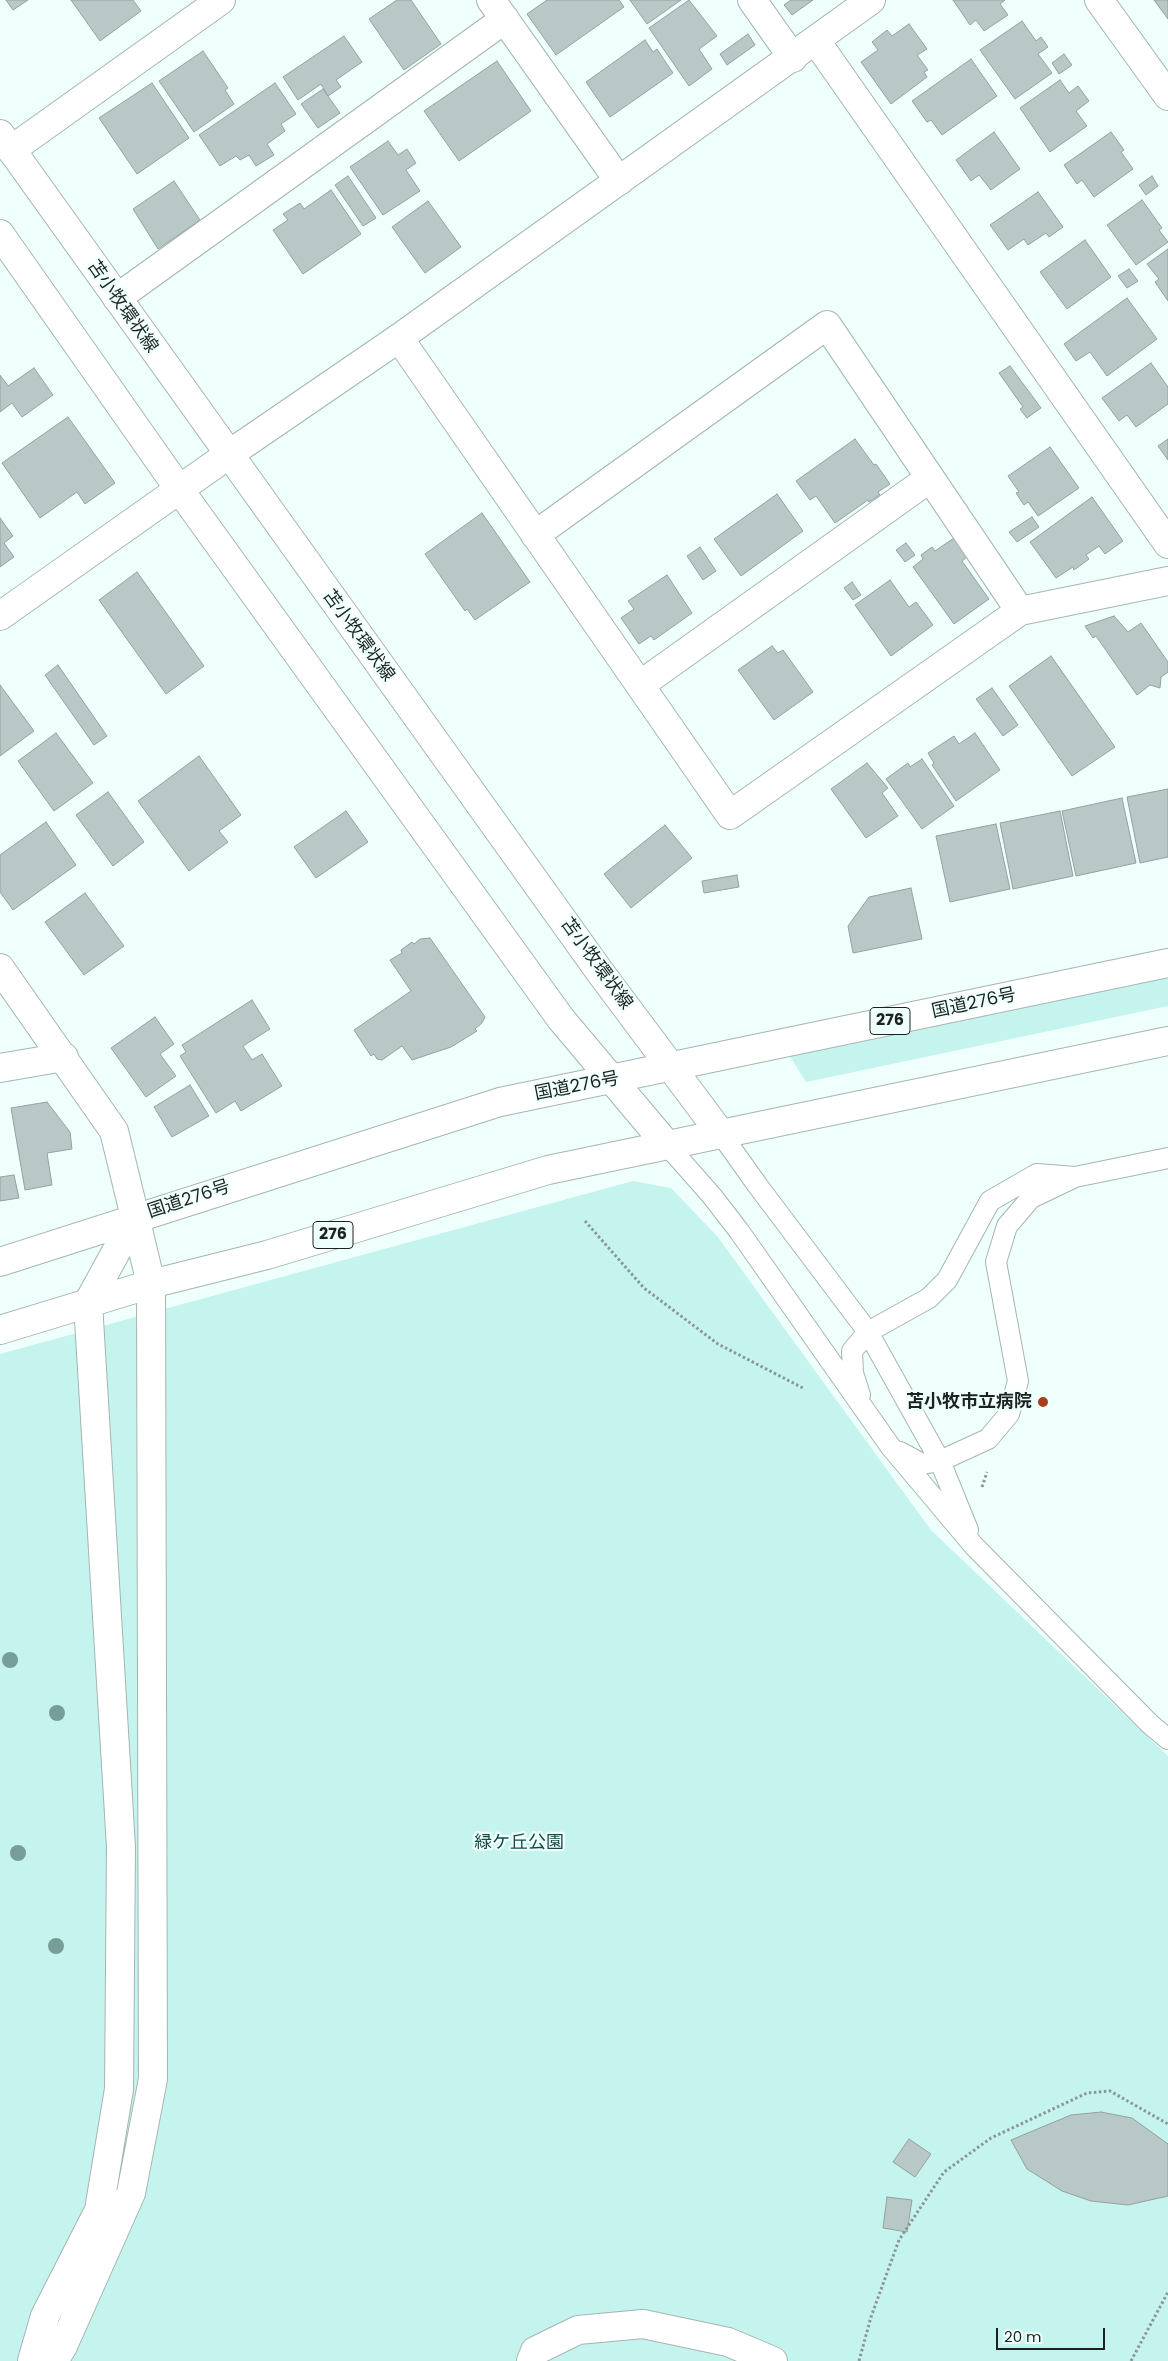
<!DOCTYPE html>
<html>
<head>
<meta charset="utf-8">
<style>
	body { margin:0 }
	#map { position:relative; width:1168px; height:2361px; overflow:hidden; background:#eefffc; font-family:Poppins,sans-serif }
	canvas { display:block }
	.scale { position:absolute; left:996px; top:2328px; width:109px; height:22px; box-sizing:border-box; border:2px solid #1c2222; border-top:0; padding-left:6px; font-size:15px; line-height:18px; white-space:nowrap; color:#1c2222; -webkit-text-stroke:4px #eefffc; paint-order:stroke }
</style>
</head>
<body>
<div id="map">
<canvas width="1168" height="2361"></canvas>
<div class="scale">20 m</div>
</div>
<script>
const context = document.querySelector('canvas').getContext('2d');
context.lineJoin = 'round';
function fillPath(path, color) { context.fillStyle = color; context.fill(path, 'evenodd'); }
const shape = rows => new Path2D(rows.map(r => 'M' + r).join(''));
function stroke(path, color, width, dash) { context.strokeStyle = color; context.lineWidth = width; context.lineCap = dash ? 'butt' : 'round'; context.setLineDash(dash || []); context.stroke(path); }
function label(font, color, halo, rows, align = 'center') {
  context.font = font + ' Poppins,"Noto Sans JP",sans-serif'; context.lineWidth = 4.5; context.setLineDash([]); context.textBaseline = 'middle'; context.strokeStyle = halo; context.fillStyle = color; for (const [text, x, y, turn = 0] of rows) {
    context.save(); context.translate(x, y); context.rotate((+turn || 0) * Math.PI / 180); context.textAlign = isNaN(turn) ? turn : align; if (halo) context.strokeText(text, 0, 0); context.fillText(text, 0, 0); context.restore();
  }
}
fillPath(shape([
	[1168,977,1168,1006,806,1082,790,1056],
	[633,1181,671,1188,717,1236,931,1530,1168,1756,1168,2361,0,2361,0,1354]
]), '#c5f4ee');
const building = shape([
	[6,0,28,0,13,10,6,0],
	[71,0,133,0,141,11,100,41,71,0],
	[397,0,411,0,441,44,404,70,369,19,397,0],
	[547,0,619,0,624,7,556,55,527,14,547,0],
	[630,0,681,0,647,24,630,0],
	[689,0,717,36,699,49,712,69,689,86,649,28,689,0],
	[791,0,813,0,792,15,784,5,791,0],
	[953,0,1005,0,1000,4,1008,15,984,31,976,20,970,25,953,0],
	[1154,0,1168,0,1168,19,1154,0],
	[1022,21,1036,41,1041,37,1048,47,1038,54,1052,73,1015,99,980,50,1022,21],
	[909,24,927,49,917,55,928,70,924,72,927,77,891,104,861,62,878,50,872,42,887,30,892,36,909,24],
	[748,34,755,45,727,65,720,54,748,34],
	[344,36,362,62,336,80,341,87,328,96,321,84,298,100,283,77,344,36],
	[645,40,653,52,657,49,673,73,610,117,586,82,645,40],
	[203,51,228,88,225,90,234,104,194,132,159,81,203,51],
	[1064,54,1072,65,1059,74,1052,63,1064,54],
	[971,59,997,96,942,135,931,120,927,122,912,101,971,59],
	[497,61,531,111,459,161,424,111,497,61],
	[1060,80,1069,93,1078,86,1089,101,1076,111,1087,126,1050,152,1020,108,1060,80],
	[152,83,189,138,137,174,99,118,152,83],
	[275,83,296,114,281,124,285,131,267,144,274,155,256,166,249,155,240,160,236,156,220,166,199,135,275,83],
	[323,89,340,113,318,128,301,104,323,89],
	[994,132,1020,169,991,190,979,175,971,181,956,160,994,132],
	[1111,132,1124,150,1121,152,1133,169,1094,197,1082,180,1077,184,1064,165,1111,132],
	[388,141,398,155,407,149,416,163,406,170,420,191,383,215,350,167,388,141],
	[348,176,376,218,363,226,335,185,348,176],
	[1152,176,1158,186,1146,195,1139,185,1152,176],
	[174,181,200,220,158,249,133,209,174,181],
	[331,190,361,234,303,274,273,230,288,220,283,214,300,203,304,209,331,190],
	[1038,192,1063,227,1049,237,1046,233,1028,245,1024,239,1008,250,990,225,1038,192],
	[1142,200,1162,228,1159,230,1168,242,1136,265,1107,225,1142,200],
	[428,201,461,247,425,273,392,227,428,201],
	[1085,240,1111,277,1067,309,1040,272,1085,240],
	[1168,249,1168,301,1155,282,1159,279,1147,264,1168,249],
	[1129,269,1138,281,1127,288,1118,276,1129,269],
	[1127,298,1157,339,1107,376,1090,352,1076,361,1064,344,1127,298],
	[1151,363,1168,387,1168,404,1136,427,1127,415,1119,421,1102,398,1151,363],
	[1010,366,1041,408,1027,418,1020,409,1023,407,999,373,1010,366],
	[34,368,53,395,22,417,12,403,0,412,0,375,8,386,34,368],
	[68,417,115,483,85,504,77,492,40,518,2,463,68,417],
	[855,439,874,465,876,464,890,484,878,492,880,495,869,502,868,500,835,523,816,496,810,500,796,481,855,439],
	[1168,439,1168,460,1158,446,1168,439],
	[1050,447,1079,488,1038,516,1028,502,1024,505,1016,493,1019,492,1008,476,1050,447],
	[777,494,803,531,741,576,714,539,777,494],
	[1092,497,1123,541,1105,554,1099,546,1086,555,1089,559,1074,570,1073,567,1056,578,1030,542,1092,497],
	[482,513,530,582,475,620,467,609,465,611,425,554,482,513],
	[1032,517,1039,527,1017,542,1009,532,1032,517],
	[0,518,13,536,4,543,14,557,0,567,0,518],
	[954,538,967,557,962,561,989,599,954,624,913,567,923,559,921,555,932,547,935,551,954,538],
	[906,543,915,555,905,562,896,550,906,543],
	[700,547,716,571,703,580,687,556,700,547],
	[137,572,204,666,166,694,99,600,137,572],
	[667,575,692,613,654,640,651,636,639,644,621,618,634,609,628,601,667,575],
	[890,580,909,607,916,602,933,625,891,656,855,605,890,580],
	[852,582,861,595,853,600,844,588,852,582],
	[1114,616,1128,632,1141,623,1168,662,1168,672,1161,677,1160,688,1150,685,1137,695,1096,636,1093,638,1085,626,1114,616],
	[772,646,778,653,783,650,813,692,774,720,738,670,772,646],
	[1051,656,1115,747,1072,776,1009,686,1051,656],
	[58,665,107,736,94,745,45,675,58,665],
	[0,685,34,731,0,756,0,685],
	[992,688,1018,725,1003,736,976,699,992,688],
	[56,733,93,783,54,811,18,761,56,733],
	[975,733,1000,770,956,801,932,765,934,763,928,753,954,736,959,744,975,733],
	[199,756,241,815,219,831,228,842,189,871,138,801,199,756],
	[922,759,954,806,922,829,886,779,908,763,910,767,922,759],
	[867,763,888,788,882,793,898,816,866,838,831,789,867,763],
	[1168,789,1168,857,1140,863,1127,797,1168,789],
	[108,792,144,842,113,866,76,815,108,792],
	[1122,798,1136,863,1076,876,1062,811,1122,798],
	[346,811,368,842,316,878,294,847,346,811],
	[1060,811,1073,876,1013,889,1000,823,1060,811],
	[46,822,76,865,13,910,0,892,0,855,46,822],
	[996,824,1010,889,950,902,936,836,996,824],
	[665,825,692,858,631,908,604,874,665,825],
	[737,875,739,887,704,893,702,881,737,875],
	[911,888,922,939,853,953,848,926,869,897,911,888],
	[85,893,124,946,84,975,45,922,85,893],
	[430,938,485,1017,482,1023,475,1029,477,1031,451,1047,412,1060,402,1046,382,1060,377,1059,374,1054,371,1056,354,1030,411,991,390,960,402,953,401,950,412,942,414,944,420,939,430,938],
	[252,1000,270,1029,243,1046,252,1060,262,1054,282,1086,241,1111,235,1101,216,1113,180,1056,186,1052,182,1045,252,1000],
	[155,1017,174,1044,160,1054,176,1076,146,1097,111,1048,155,1017],
	[190,1085,209,1116,172,1137,154,1107,190,1085],
	[47,1102,70,1132,72,1149,47,1153,52,1185,25,1190,11,1108,47,1102],
	[14,1175,19,1198,0,1201,0,1177,14,1175],
	[1101,2112,1132,2118,1168,2144,1168,2196,1128,2205,1091,2201,1062,2191,1027,2169,1011,2140,1071,2115,1101,2112],
	[909,2139,931,2154,915,2177,893,2162,909,2139],
	[887,2197,912,2200,907,2232,883,2228,887,2197]
]);
fillPath(building, '#b8c8c6');
stroke(building, '#93a2a0', 1);
const lane = shape([
	[721,1134,758,1186,868,1332,940,1461,968,1530],
	[667,1145,712,1196,739,1231,890,1446,974,1546,1151,1725,1168,1739],
	[860,1395,853,1373,852,1351,868,1332,929,1298,947,1280,990,1201,1037,1174,1075,1177],
	[900,1452,922,1464,940,1461,988,1439,1009,1414,1018,1381,996,1262,1007,1226,1031,1198,1075,1177,1168,1158]
]);
const street = shape([
	[491,0,619,181],
	[752,0,793,58],
	[1099,0,1168,96],
	[816,41,1168,544],
	[11,150,221,0],
	[117,298,505,19],
	[399,338,730,815,1020,611,1168,581],
	[535,535,827,325,1020,611],
	[0,616,228,455],
	[640,685,930,478],
	[0,1068,64,1057],
	[32,2361,45,2316,99,2210,119,2089,121,1847,88,1303,135,1217,151,1284,153,2079,131,2193,63,2346,54,2361],
	[531,2361,535,2351,578,2330,643,2324,728,2342,773,2361]
]);
const secondary = shape([
	[0,134,600,972,721,1134],
	[0,234,179,489,561,1019,667,1145],
	[228,455,399,338,871,0],
	[0,968,114,1131,135,1217]
]);
const highway = shape([
	[0,1262,500,1102,1168,963],
	[0,1330,151,1284,267,1255,548,1170,1168,1041]
]);
stroke(lane, '#a5b5b3', 22);
stroke(street, '#a5b5b3', 30);
stroke(secondary, '#a5b5b3', 30);
stroke(highway, '#a5b5b3', 30);
stroke(shape([
	[585,1221,644,1288,718,1344,803,1388],
	[982,1487,987,1472],
	[859,2361,871,2317,899,2240,944,2172,991,2138,1087,2093,1110,2091,1168,2124],
	[1131,2361,1168,2292]
]), '#8b9795', 3, [2.5, 2.5]);
stroke(lane, '#fff', 20);
stroke(street, '#fff', 28);
stroke(secondary, '#fff', 28);
stroke(highway, '#fff', 28);
context.fillStyle = '#779d99';
for (const [x, y] of [
	[10,1660],
	[57,1713],
	[18,1853],
	[56,1946]
]) { context.beginPath(); context.arc(x, y, 8, 0, 2 * Math.PI); context.fill(); }
for (const [x, y, r, color] of [
	[1043,1402,6,"#a63f1e"]
]) { const dot = new Path2D(); dot.arc(x, y, r, 0, 2 * Math.PI); context.fillStyle = color; context.fill(dot); stroke(dot, '#eefffc', 2); }
for (const [x, y, w] of [
	[890,1021,40],
	[333,1235,40]
]) { const box = new Path2D(); box.roundRect(x - w / 2, y - 13.5, w, 27, 4); context.fillStyle = '#eefffc'; context.fill(box); stroke(box, '#1c2222', 1); }
label('bold 16px', '#1c2222', null, [
	["276",890,1021],
	["276",333,1235]
]);
label('18px', '#1c2222', '#eefffc', [
	["苫小牧環状線",122,307,55],
	["苫小牧環状線",358,636,54],
	["苫小牧環状線",596,964,54],
	["国道276号",974,1004,-12],
	["国道276号",577,1087,-11],
	["国道276号",189,1200,-18]
]);
label('bold 18px', '#1c2222', '#eefffc', [
	["苫小牧市立病院",1032,1402]
], 'right');
label('18px', '#164c48', '#eefffc', [
	["緑ケ丘公園",519,1843]
]);
</script>
</body>
</html>
